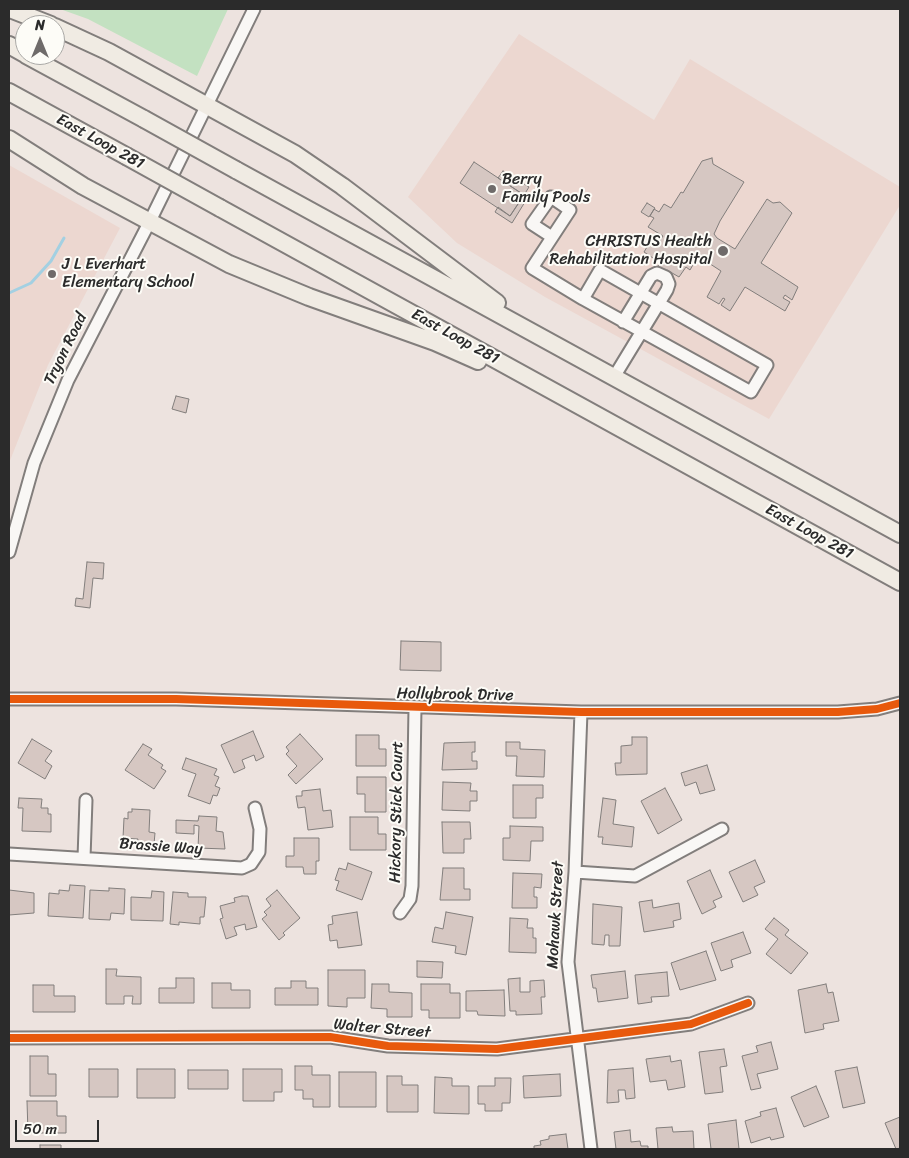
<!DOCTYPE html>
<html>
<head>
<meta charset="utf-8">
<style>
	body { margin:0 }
	#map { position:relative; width:909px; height:1158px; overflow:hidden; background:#ede3df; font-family:Sriracha,sans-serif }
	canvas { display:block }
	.frame { position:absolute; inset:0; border:10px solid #2b2b2b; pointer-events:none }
	.north { position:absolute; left:15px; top:15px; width:50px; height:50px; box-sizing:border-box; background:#fdfcf7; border:1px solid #a9a8a5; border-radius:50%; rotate:0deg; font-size:14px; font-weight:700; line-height:20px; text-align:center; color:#2b2b2b }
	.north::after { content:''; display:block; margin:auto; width:18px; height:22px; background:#6f6b6a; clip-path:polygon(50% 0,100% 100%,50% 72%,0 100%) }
	.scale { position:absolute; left:15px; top:1120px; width:84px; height:22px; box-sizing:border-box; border:2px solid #2b2b2b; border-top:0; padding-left:6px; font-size:15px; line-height:18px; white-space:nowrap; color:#2b2b2b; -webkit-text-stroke:4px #fdfcf7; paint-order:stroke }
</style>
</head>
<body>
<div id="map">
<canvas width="909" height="1158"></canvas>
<div class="frame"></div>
<div class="north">N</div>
<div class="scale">50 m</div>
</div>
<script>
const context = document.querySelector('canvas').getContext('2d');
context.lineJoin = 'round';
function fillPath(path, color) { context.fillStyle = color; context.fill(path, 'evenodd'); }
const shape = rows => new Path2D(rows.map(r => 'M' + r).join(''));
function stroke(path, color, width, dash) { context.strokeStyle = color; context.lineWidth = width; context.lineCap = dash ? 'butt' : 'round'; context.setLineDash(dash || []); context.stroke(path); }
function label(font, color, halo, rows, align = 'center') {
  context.font = font + ' Sriracha,sans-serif'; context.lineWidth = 4; context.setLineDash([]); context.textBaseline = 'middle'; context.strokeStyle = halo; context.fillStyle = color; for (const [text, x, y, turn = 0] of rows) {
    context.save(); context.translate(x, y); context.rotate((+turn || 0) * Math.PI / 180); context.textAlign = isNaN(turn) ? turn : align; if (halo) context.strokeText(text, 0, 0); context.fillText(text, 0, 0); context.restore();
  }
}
fillPath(shape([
	[519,34,654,120,690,59,900,187,900,205,769,419,545,297,457,243,408,197],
	[9,165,120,228,48,365,9,463]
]), '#ecd7d0');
fillPath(shape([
	[60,9,228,9,197,76,88,19]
]), '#c3e1c1');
stroke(shape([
	[9,293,31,283,51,261,64,238]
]), '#a3d0e2', 3);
const building = shape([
	[712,158,713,164,744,182,720,221,714,234,717,238,735,249,767,199,773,203,780,202,792,213,761,263,798,287,792,300,785,295,783,298,790,302,785,311,745,287,730,311,721,305,725,299,723,298,719,304,707,297,721,271,698,256,690,270,686,267,679,277,667,270,665,273,657,268,664,256,660,254,656,260,644,252,650,242,656,246,663,236,648,227,654,218,650,216,654,209,659,212,664,204,671,208,681,192,683,193,702,161,712,158],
	[474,162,524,195,510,216,460,183,474,162],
	[503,171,529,187,524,195,498,178,503,171],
	[524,195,528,197,512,223,495,212,498,207,510,216,524,195],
	[647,203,655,208,649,217,641,212,647,203],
	[176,396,189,399,186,413,172,409,176,396],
	[87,562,104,563,103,579,93,578,90,608,75,606,76,598,83,599,87,562],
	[401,641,441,642,441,671,400,670,401,641],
	[253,731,264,757,256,761,254,755,242,760,245,768,234,773,221,745,253,731],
	[300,734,323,759,296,784,288,775,297,766,286,754,289,751,286,747,300,734],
	[356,735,379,735,379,749,386,749,386,766,356,766,356,735],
	[632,737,647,737,647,774,616,775,615,763,621,763,621,746,632,745,632,737],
	[32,739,52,751,45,761,52,766,45,779,18,763,32,739],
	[475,742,475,752,472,752,472,761,477,761,477,769,442,770,444,743,475,742],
	[506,742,520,742,520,749,545,750,544,777,516,776,517,756,506,756,506,742],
	[143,744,152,749,148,755,163,765,161,768,166,771,154,789,125,770,143,744],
	[186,758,217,769,214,775,219,777,215,786,220,788,217,796,213,795,210,804,188,796,196,774,182,769,186,758],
	[707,765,715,790,700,794,696,782,685,786,681,773,707,765],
	[357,777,386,777,386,812,365,812,365,794,357,794,357,777],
	[443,782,471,783,470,791,477,791,477,801,470,801,470,811,442,810,443,782],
	[513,785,543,785,543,798,536,798,536,818,513,818,513,785],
	[665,788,682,820,658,834,641,801,665,788],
	[320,789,323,811,331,810,333,827,308,830,305,807,298,808,296,796,302,796,302,791,320,789],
	[19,798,42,799,41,808,48,808,48,814,51,814,51,832,22,831,23,808,18,808,19,798],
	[603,798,616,800,613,824,634,827,632,847,602,844,603,837,598,837,603,798],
	[132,809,150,810,149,832,155,833,154,844,137,843,138,839,123,838,124,818,128,819,128,812,132,812,132,809],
	[199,816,217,817,216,831,223,832,225,849,198,848,199,826,194,825,194,834,176,833,176,820,198,821,199,816],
	[350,817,378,817,378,834,386,834,386,850,350,850,350,817],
	[442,822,470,822,471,839,464,839,464,853,443,853,442,822],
	[510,826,543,827,543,841,531,841,530,861,503,860,503,838,510,838,510,826],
	[294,838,319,838,319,861,316,861,316,874,304,874,303,867,286,867,286,856,294,856,294,838],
	[755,860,765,882,754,887,758,895,743,902,729,872,755,860],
	[348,863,372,872,362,900,336,890,339,881,335,880,339,868,346,870,348,863],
	[443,868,464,868,464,889,470,889,470,900,440,900,443,868],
	[710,870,722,897,713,901,716,907,702,914,687,881,710,870],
	[513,873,542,874,541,888,534,887,534,897,537,897,537,908,512,908,513,873],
	[70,885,85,886,83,918,48,916,49,893,59,894,59,890,69,891,70,885],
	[109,888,125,889,124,914,111,913,110,920,89,919,90,890,109,891,109,888],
	[9,890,34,893,34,913,9,915,9,890],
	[277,890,300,918,283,933,285,935,279,940,262,919,267,915,264,912,271,906,266,899,277,890],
	[152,891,164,892,163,921,131,920,131,897,151,898,152,891],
	[173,892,188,893,188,897,206,897,204,917,200,917,200,924,179,922,179,925,170,924,173,892],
	[242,896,248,896,257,927,246,930,245,924,234,927,237,935,226,939,220,919,223,918,220,906,235,902,234,898,242,896],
	[652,900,653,908,679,903,681,919,673,921,674,927,644,932,639,902,652,900],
	[593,904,622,907,620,946,609,946,609,935,605,935,604,945,592,944,593,904],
	[357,912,362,945,338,948,337,940,330,941,328,925,333,924,332,916,357,912],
	[446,912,473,917,466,955,455,953,456,946,432,942,435,927,443,929,446,912],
	[510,918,528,919,527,928,533,928,533,938,536,938,536,953,509,952,510,918],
	[774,918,789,930,785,935,808,953,791,974,766,954,778,939,765,929,774,918],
	[743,932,751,953,731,960,733,967,721,971,711,943,743,932],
	[706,951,716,980,680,990,671,963,706,951],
	[417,961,443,962,442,978,417,977,417,961],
	[106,969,117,969,116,976,141,977,141,1004,132,1004,133,996,124,996,124,1004,106,1004,106,969],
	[328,970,365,970,365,998,347,998,347,1007,328,1006,328,970],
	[625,971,628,998,598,1002,596,988,593,988,591,975,625,971],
	[667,972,669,996,651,997,652,1002,638,1004,635,975,667,972],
	[176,978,194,978,194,1003,159,1003,159,988,176,988,176,978],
	[520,978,520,992,530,992,530,981,544,980,545,997,541,997,542,1014,516,1015,516,1011,510,1011,508,979,520,978],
	[291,981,306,981,306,988,318,988,318,1005,275,1005,275,988,291,988,291,981],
	[212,983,231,983,231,990,250,990,250,1008,212,1008,212,983],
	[372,984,389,984,389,992,412,993,412,1017,387,1017,387,1009,371,1008,372,984],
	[421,984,450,984,450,993,460,993,460,1018,429,1018,429,1010,421,1010,421,984],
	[826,984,828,993,833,992,839,1021,823,1024,824,1029,805,1033,798,990,826,984],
	[33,985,54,985,54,996,75,996,75,1012,33,1012,33,985],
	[504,990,505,1016,478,1015,477,1011,466,1011,466,991,504,990],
	[771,1042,778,1069,757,1074,761,1088,751,1090,742,1056,758,1052,756,1046,771,1042],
	[724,1049,727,1066,720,1067,723,1092,705,1094,699,1052,724,1049],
	[30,1056,48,1056,48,1074,56,1074,56,1096,30,1096,30,1056],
	[670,1056,671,1062,681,1060,685,1087,668,1090,666,1080,650,1082,646,1059,670,1056],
	[295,1066,312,1066,312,1075,330,1075,330,1107,313,1107,313,1099,303,1099,303,1090,295,1090,295,1066],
	[857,1067,865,1103,843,1108,835,1071,857,1067],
	[633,1068,635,1098,626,1099,625,1090,618,1090,619,1102,607,1103,608,1070,633,1068],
	[89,1069,118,1069,118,1097,89,1097,89,1069],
	[137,1069,175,1069,175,1098,137,1098,137,1069],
	[243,1069,282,1069,282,1092,274,1092,274,1101,243,1101,243,1069],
	[188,1070,228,1070,228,1089,188,1089,188,1070],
	[339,1072,376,1072,376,1107,339,1107,339,1072],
	[560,1074,561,1096,524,1098,523,1076,560,1074],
	[387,1076,402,1076,402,1085,418,1085,418,1112,387,1112,387,1076],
	[435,1077,452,1078,452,1086,469,1086,469,1114,434,1113,435,1077],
	[495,1078,511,1078,510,1103,502,1103,502,1111,485,1111,485,1104,478,1104,478,1086,495,1086,495,1078],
	[816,1086,829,1117,804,1127,791,1097,816,1086],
	[27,1101,57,1101,57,1116,66,1116,66,1133,28,1133,27,1101],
	[776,1108,784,1137,771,1140,770,1137,751,1143,745,1121,761,1116,760,1112,776,1108],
	[900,1117,900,1148,896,1149,885,1123,900,1117],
	[736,1120,739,1149,711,1149,708,1124,736,1120],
	[672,1127,673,1132,693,1131,694,1149,658,1149,656,1128,672,1127],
	[630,1130,631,1142,640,1141,641,1146,648,1146,648,1149,616,1149,614,1132,630,1130],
	[566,1134,568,1149,534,1149,534,1146,541,1145,540,1141,549,1139,549,1136,566,1134],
	[40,1145,61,1145,61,1149,40,1149,40,1145]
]);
fillPath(building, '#d6c7c2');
stroke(building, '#827e7c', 1);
const minor = shape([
	[552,237,532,224,551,197,570,210,532,268,583,299,751,392,767,365,600,270,583,299],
	[614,377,667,290,669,284,666,277,657,273,651,276,623,322],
	[9,552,34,463,68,380,149,223,254,9],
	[9,699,176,699,581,712,838,712,877,709,900,703],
	[581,712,575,872,568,962,591,1149],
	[9,854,242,868,251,864,259,852,260,829,255,808],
	[84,858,86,800],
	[575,872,635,876,722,829],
	[400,913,410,899,412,886,415,708],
	[9,1038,330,1037,388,1046,497,1049,691,1024,748,1003]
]);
const highway = shape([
	[10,9,51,25],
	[55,27,109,52,295,154,342,186,497,303],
	[9,45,25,54],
	[26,55,144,119],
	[9,92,126,156],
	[9,139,83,186,229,264,309,297,435,342,478,361],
	[236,170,900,534],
	[220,208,900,582]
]);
stroke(minor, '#827e7c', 15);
stroke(highway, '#827e7c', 20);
stroke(minor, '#f9f7f5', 11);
stroke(highway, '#f0ebe3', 16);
const highwayBridge = shape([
	[144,119,236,170],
	[126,156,220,208]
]);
stroke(highwayBridge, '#827e7c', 20, []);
stroke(highwayBridge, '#f0ebe3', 16);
stroke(shape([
	[9,699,176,699,581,712,838,712,877,709,900,703],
	[9,1038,330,1037,388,1046,497,1049,691,1024,748,1003]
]), '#e8590c', 8);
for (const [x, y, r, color] of [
	[492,189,5,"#6f6b6a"],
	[723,251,6,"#6f6b6a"],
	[52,274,5,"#6f6b6a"]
]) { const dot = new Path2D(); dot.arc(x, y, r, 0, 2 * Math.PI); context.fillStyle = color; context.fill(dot); stroke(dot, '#fdfcf7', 2); }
label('16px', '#2b2b2b', '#fdfcf7', [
	["East Loop 281",100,142,29],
	["East Loop 281",455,337,29],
	["Tryon Road",66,349,-64],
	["East Loop 281",809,532,29],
	["Hollybrook Drive",455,695,1],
	["Hickory Stick Court",397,812,-89],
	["Brassie Way",161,847,4],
	["Mohawk Street",556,915,-87],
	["Walter Street",382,1029,5]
]);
label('16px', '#2b2b2b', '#fdfcf7', [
	["Berry",502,180],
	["Family Pools",502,198],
	["CHRISTUS Health",712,242,"right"],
	["Rehabilitation Hospital",712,260,"right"],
	["J L Everhart",62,265],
	["Elementary School",62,283]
], 'left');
</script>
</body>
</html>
